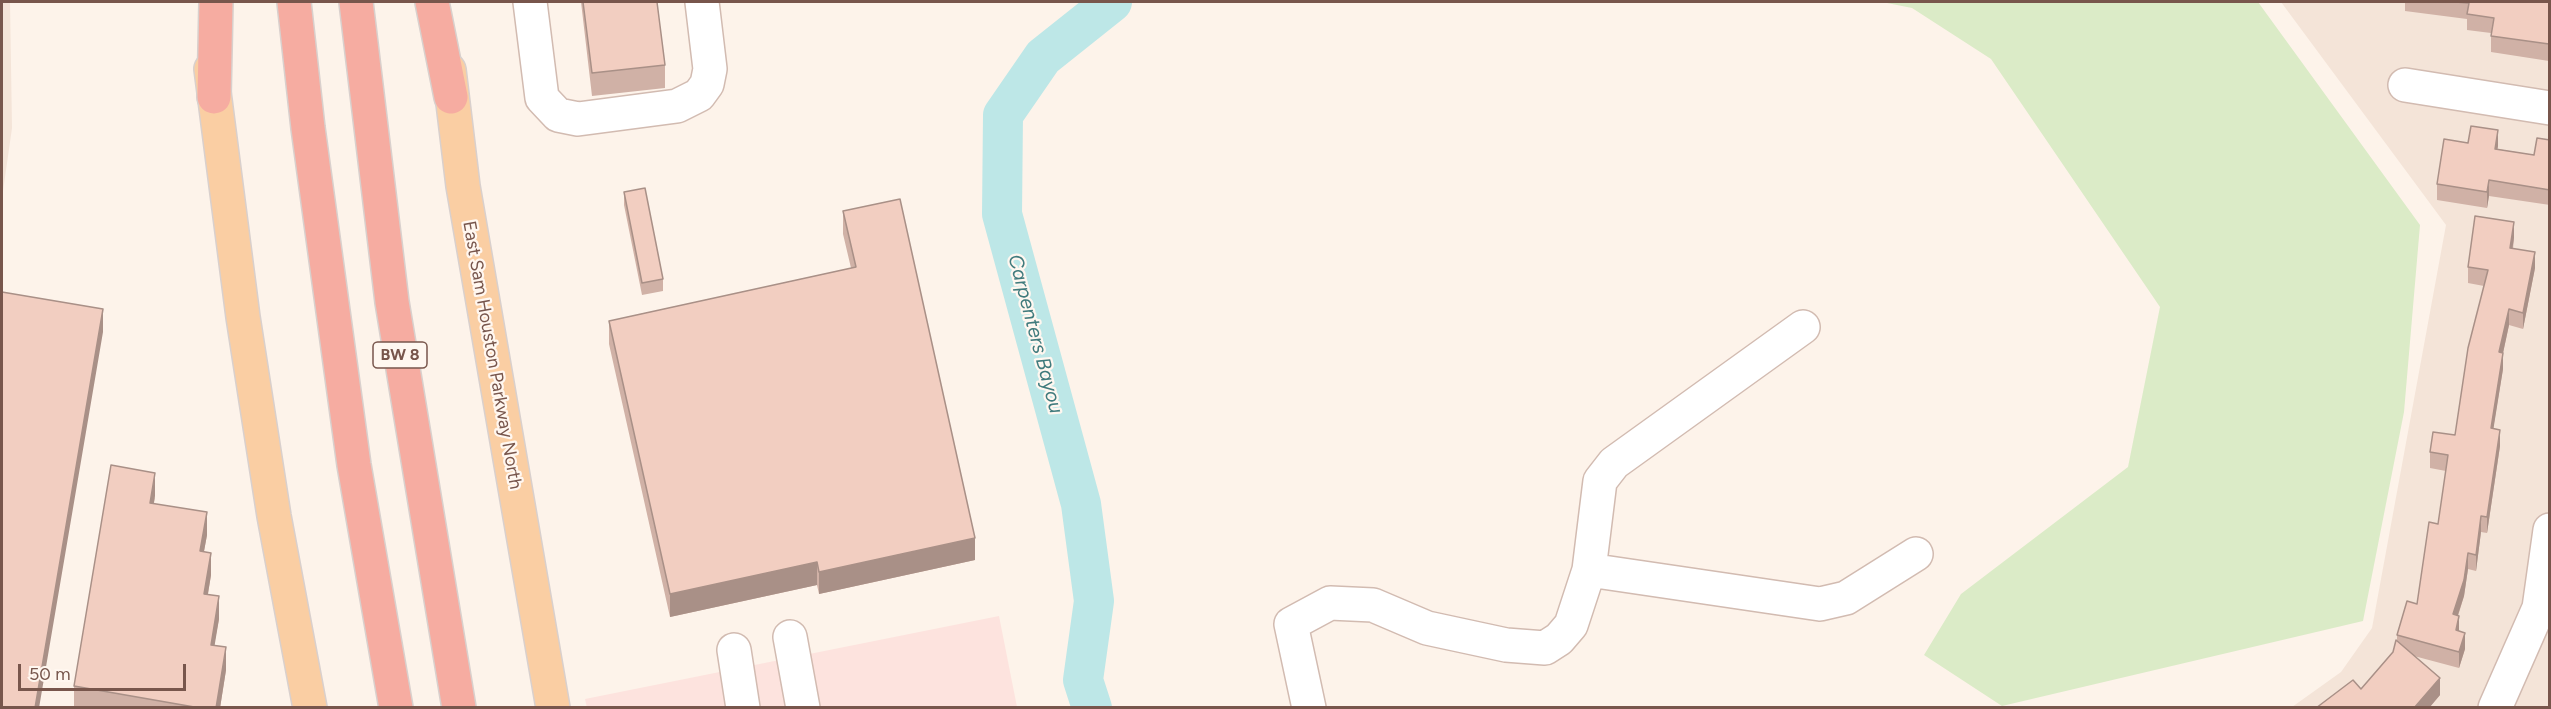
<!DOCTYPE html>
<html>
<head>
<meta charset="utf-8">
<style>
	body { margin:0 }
	#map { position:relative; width:2551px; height:709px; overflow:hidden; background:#fdf3ea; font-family:Figtree,sans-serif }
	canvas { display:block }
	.frame { position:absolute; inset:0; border:3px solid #78564c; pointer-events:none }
	.scale { position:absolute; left:18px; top:664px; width:168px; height:27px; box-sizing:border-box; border:3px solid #78564c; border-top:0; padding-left:8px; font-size:18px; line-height:21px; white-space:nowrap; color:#78564c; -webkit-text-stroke:4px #fff7f0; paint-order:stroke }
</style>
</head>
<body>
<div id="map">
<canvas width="2551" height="709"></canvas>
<div class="frame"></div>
<div class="scale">50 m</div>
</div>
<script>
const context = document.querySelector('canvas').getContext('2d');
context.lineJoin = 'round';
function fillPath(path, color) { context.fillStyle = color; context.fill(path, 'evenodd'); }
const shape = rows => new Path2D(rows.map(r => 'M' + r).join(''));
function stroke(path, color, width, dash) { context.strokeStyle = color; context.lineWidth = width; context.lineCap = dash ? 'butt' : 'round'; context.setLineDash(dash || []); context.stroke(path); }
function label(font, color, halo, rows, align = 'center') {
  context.font = font + ' Figtree,sans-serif'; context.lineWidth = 4.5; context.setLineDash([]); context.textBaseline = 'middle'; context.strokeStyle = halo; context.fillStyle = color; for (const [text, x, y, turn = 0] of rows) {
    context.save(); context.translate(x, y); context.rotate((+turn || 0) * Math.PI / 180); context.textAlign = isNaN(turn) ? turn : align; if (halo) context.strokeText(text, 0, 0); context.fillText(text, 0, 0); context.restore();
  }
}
fillPath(shape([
	[2,2,10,2,12,128,2,198],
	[2281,2,2549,2,2549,707,2292,707,2341,672,2372,628,2446,225]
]), '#f4e4d8');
fillPath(shape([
	[999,616,1017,707,587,708,585,699]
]), '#fde3de');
fillPath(shape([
	[1882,2,2258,2,2420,225,2404,412,2363,621,2002,706,1924,655,1961,594,2128,467,2160,307,1991,59,1912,8]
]), '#dbebc7');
stroke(shape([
	[1092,708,1083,680,1094,601,1081,504,1002,214,1003,115,1043,57,1112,2]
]), '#bde7e7', 40);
const minor = shape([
	[530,2,542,98,558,115,578,119,677,106,699,95,707,84,710,69,702,2],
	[2405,85,2550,108],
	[1589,570,1820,604,1846,598,1916,554],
	[790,637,803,708],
	[734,650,743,708],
	[1309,708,1291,624,1330,603,1373,605,1427,628,1506,645,1545,648,1559,639,1571,625,1589,570,1600,481,1614,463,1803,327],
	[2495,708,2539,608,2550,530]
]);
const major = shape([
	[211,69,243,317,274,516,310,708],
	[449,70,463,186,553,708]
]);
const highway = shape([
	[294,2,308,128,354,465,396,708],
	[356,2,392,302,459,708],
	[432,2,451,97],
	[214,97,216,2]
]);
stroke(minor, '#d2bbb1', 36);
stroke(major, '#d9d0cd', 36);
stroke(highway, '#d9d0cd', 36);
stroke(minor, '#fff', 33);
stroke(major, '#facea3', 33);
stroke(highway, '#f6aca1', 33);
fillPath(shape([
	[581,2,657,2,665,65,665,88,592,96],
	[2405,2,2550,2,2549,61,2491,52,2491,33,2467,30,2467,19,2405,11],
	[2550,140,2550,205,2489,196,2487,208,2437,200,2437,184,2468,143,2498,146,2497,149,2534,155],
	[624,192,663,279,663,291,642,295,624,205],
	[843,211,975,560,819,594,817,585,670,617,609,344,609,321,851,268,843,234],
	[2514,238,2513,249,2535,268,2523,329,2509,325,2503,353,2503,369,2493,429,2500,446,2487,533,2481,532,2476,571,2468,569,2464,596,2458,616,2459,631,2465,649,2459,668,2414,656,2440,695,2429,708,2316,708,2361,689,2393,652,2397,642,2397,635,2417,604,2438,524,2446,471,2430,468,2430,452,2455,435,2484,286,2468,283,2468,267],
	[155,496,154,503,207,535,204,551,211,575,208,594,219,619,214,645,226,670,220,708,74,708,74,686]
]), '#d0b1a6');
fillPath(shape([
	[2498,130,2498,146,2495,164,2495,149],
	[2489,180,2489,196,2487,208,2487,192],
	[2514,222,2514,238,2510,264,2510,248],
	[2535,252,2535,268,2523,329,2523,313],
	[103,309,103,332,39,708,35,708],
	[2509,309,2509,325,2503,353,2503,369,2491,444,2491,428,2499,352],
	[2500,430,2500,446,2487,533,2487,517],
	[155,473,155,496,150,525,150,503],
	[207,512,207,535,200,573,200,551],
	[2481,516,2481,532,2476,571,2476,555],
	[975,538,975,560,819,594,819,572],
	[211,553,211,575,204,617,204,594],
	[2468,553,2468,569,2464,596,2453,630,2453,614],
	[817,562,817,585,670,617,670,594],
	[219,596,219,619,211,667,211,645],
	[2459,616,2459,632,2456,630],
	[2465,633,2465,649,2459,668,2459,652],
	[226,647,226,670,220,708,216,708],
	[2440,678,2440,695,2429,708,2414,708]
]), '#a99087');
const building = shape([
	[583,2,657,2,665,65,592,73,583,2],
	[2455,2,2550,2,2549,44,2491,36,2494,18,2467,14,2469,3,2455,2],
	[2471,126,2498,130,2495,149,2534,155,2537,138,2550,140,2550,190,2489,180,2487,192,2437,184,2444,139,2468,143,2471,126],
	[645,188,663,279,642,283,624,192,645,188],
	[900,199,975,538,819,572,817,562,670,594,609,321,856,267,843,211,900,199],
	[2475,216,2514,222,2510,248,2535,252,2523,313,2509,309,2499,352,2503,353,2491,428,2500,430,2487,517,2481,516,2476,555,2468,553,2464,580,2453,614,2459,616,2456,630,2465,633,2459,652,2397,635,2407,601,2417,604,2429,522,2438,524,2448,455,2430,452,2433,432,2455,435,2468,348,2488,270,2468,267,2475,216],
	[2,292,103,309,35,708,2,708,2,292],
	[111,465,155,473,150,503,207,512,200,551,211,553,204,594,219,596,211,645,226,647,216,708,200,708,74,686,111,465],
	[2396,640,2440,678,2414,708,2316,708,2353,680,2361,689,2393,652,2396,640]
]);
fillPath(building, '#f2cec1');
stroke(building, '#a99087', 1.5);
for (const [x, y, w] of [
	[400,355,54]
]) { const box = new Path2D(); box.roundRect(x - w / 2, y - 13, w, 26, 4.5); context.fillStyle = '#fff7f0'; context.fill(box); stroke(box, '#78564c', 1.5); }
label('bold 16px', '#78564c', null, [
	["BW 8",400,355]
]);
label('18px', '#78564c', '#fff7f0', [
	["East Sam Houston Parkway North",492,355,80]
]);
label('italic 20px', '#407b7d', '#fff7f0', [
	["Carpenters Bayou",1035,334,75]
]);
</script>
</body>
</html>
